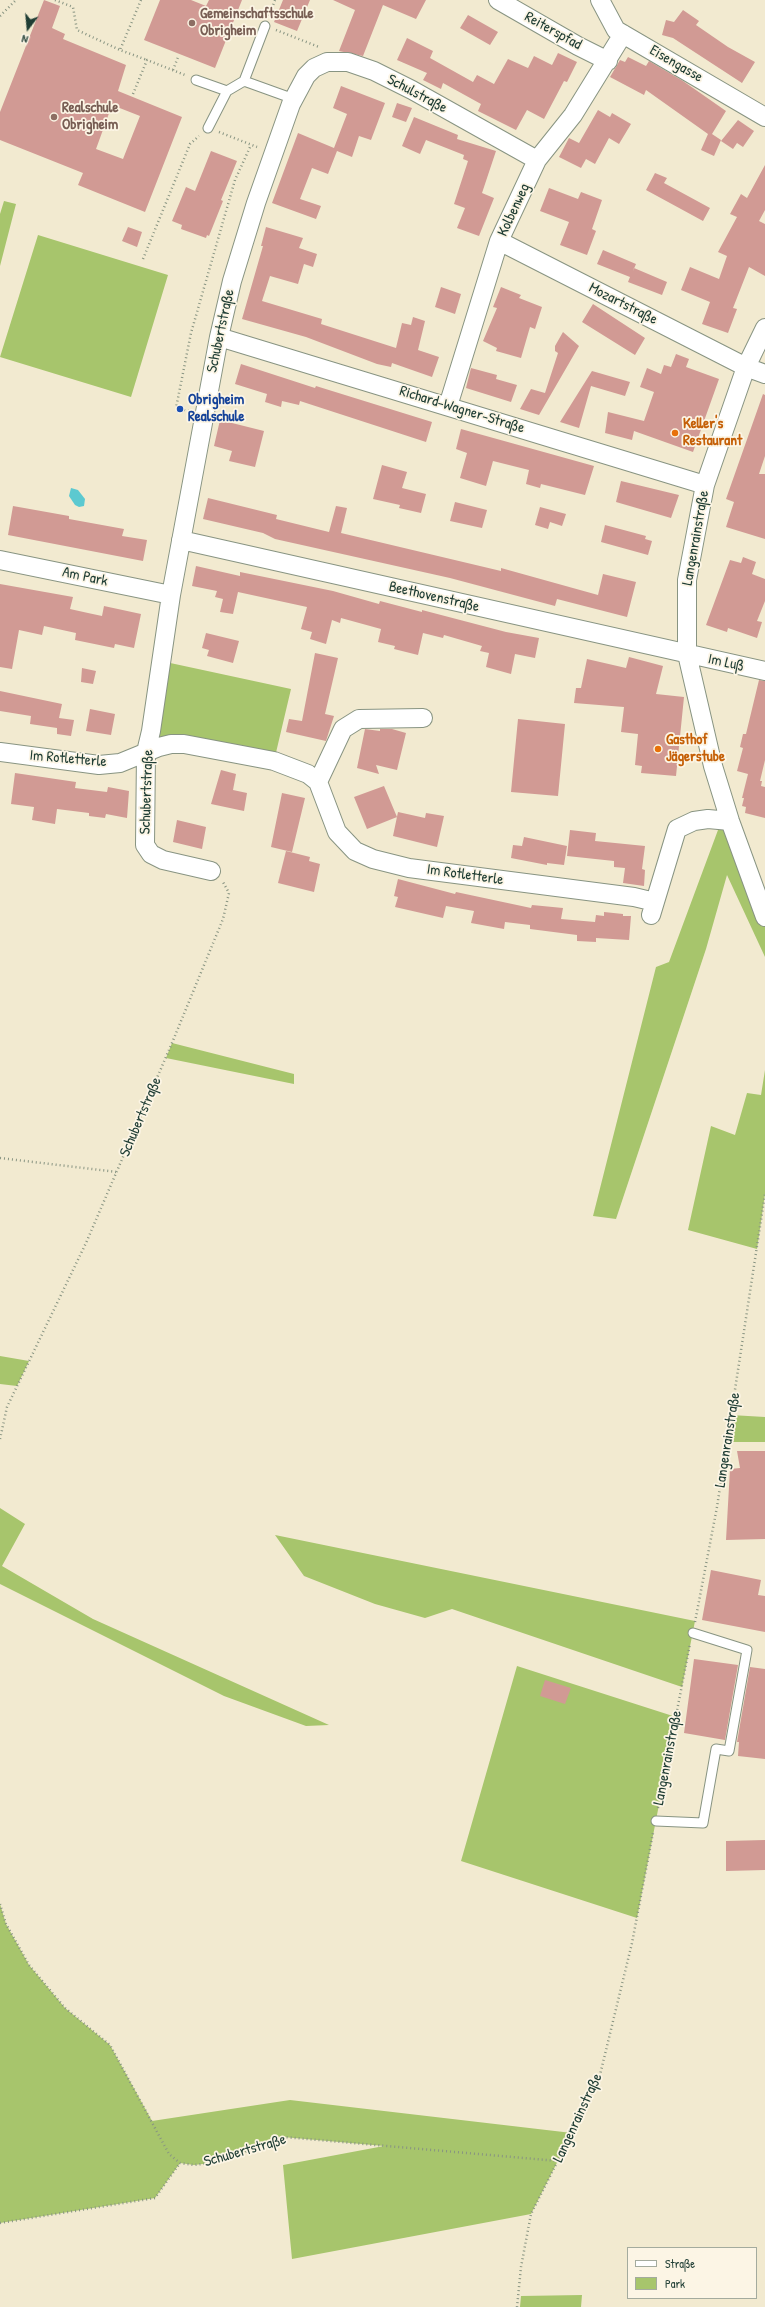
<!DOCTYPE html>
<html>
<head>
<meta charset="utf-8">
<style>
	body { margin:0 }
	#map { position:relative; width:765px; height:2307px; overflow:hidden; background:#f2ead0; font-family:"Patrick Hand",sans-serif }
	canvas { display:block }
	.legend { position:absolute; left:627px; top:2247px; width:130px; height:52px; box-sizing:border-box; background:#fcf5e5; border:1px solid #a4ab9e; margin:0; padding:5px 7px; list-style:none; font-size:12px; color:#1f3d34 }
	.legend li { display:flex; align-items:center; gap:8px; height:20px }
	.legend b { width:20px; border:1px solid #a4ab9e }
	.north { position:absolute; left:8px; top:8px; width:40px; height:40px; -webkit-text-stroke:3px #fcf5e5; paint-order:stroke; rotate:196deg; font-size:11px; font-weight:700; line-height:16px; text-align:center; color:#1f3d34 }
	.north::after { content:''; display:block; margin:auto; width:14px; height:18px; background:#1f3d34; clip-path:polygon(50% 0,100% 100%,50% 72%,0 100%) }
</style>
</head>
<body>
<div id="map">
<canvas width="765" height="2307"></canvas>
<ul class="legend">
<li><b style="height:5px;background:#fff"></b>Straße</li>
<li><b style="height:11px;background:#a7c56c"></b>Park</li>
</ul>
<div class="north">N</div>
</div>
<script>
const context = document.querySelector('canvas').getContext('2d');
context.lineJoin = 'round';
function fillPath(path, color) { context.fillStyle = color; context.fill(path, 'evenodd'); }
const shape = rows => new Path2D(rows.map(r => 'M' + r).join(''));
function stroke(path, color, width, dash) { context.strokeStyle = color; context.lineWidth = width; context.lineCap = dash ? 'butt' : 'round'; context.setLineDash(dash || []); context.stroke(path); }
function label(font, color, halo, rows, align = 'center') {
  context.font = font + ' "Patrick Hand",sans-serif'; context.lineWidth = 3.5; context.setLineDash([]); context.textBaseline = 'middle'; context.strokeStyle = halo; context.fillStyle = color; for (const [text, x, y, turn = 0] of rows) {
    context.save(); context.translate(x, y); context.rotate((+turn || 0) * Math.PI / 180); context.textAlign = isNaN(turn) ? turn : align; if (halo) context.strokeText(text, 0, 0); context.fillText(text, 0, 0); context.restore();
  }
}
fillPath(shape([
	[4,201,16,204,0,266,0,214],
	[38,235,168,275,131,397,0,357],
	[161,661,291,689,274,761,159,747,151,731],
	[708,819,730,821,765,917,765,957,727,875,706,949,616,1219,593,1216,656,967,669,962,718,830,705,824,699,824,681,832,651,915,677,829,694,821],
	[172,1043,294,1074,294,1084,166,1058],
	[765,1070,765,1194,757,1249,688,1230,711,1126,735,1135,747,1093,761,1095],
	[0,1356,29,1361,17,1386,0,1384],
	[731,1415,765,1417,765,1442,727,1442],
	[0,1508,25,1524,2,1566,93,1619,329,1725,306,1726,224,1696,0,1584],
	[275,1535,695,1621,682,1687,452,1609,425,1618,375,1604,304,1576],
	[517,1666,676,1717,637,1918,461,1861],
	[0,1904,6,1924,29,1965,65,2008,110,2045,152,2121,290,2100,572,2133,531,2214,292,2259,283,2165,384,2146,283,2137,219,2162,194,2165,180,2163,155,2198,0,2223],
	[582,2295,581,2307,520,2307,521,2296]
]), '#a7c56c');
fillPath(shape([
	[71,488,78,490,85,499,84,506,79,507,75,505,69,496]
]), '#5cc9d0');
fillPath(shape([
	[44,0,60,6,52,28,65,34,63,39,126,65,118,91,182,117,145,212,78,185,83,173,0,140,0,112],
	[112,105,140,116,123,159,96,149],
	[160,0,191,0,206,6,209,0,242,0,215,68,144,40],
	[283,0,310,0,297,31,274,22],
	[333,0,426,0,416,19,383,5,363,56,339,51,355,10],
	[683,10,699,21,696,25,728,47,755,62,742,83,673,38,662,35,666,20,674,22],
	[468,15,498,32,490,45,460,28],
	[407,38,433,51,430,58,473,82,477,75,494,84,508,59,528,68,534,56,552,65,558,53,577,62,567,82,564,81,544,119,527,110,516,130,478,111,481,104,443,83,441,89,423,80,427,73,397,60],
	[628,57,646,66,649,61,683,81,726,111,712,134,721,140,714,156,701,150,708,134,646,90,644,95,610,77,620,60,625,62],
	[341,86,385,103,371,140,359,136,352,157,337,151,328,174,312,168,300,199,321,206,316,219,272,203,298,133,334,148,347,114,333,108],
	[397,103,412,108,406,122,392,117],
	[598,110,610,117,612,113,631,124,619,144,609,138,595,164,586,159,581,168,559,157,569,138,579,143],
	[414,117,458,135,457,139,496,151,482,193,494,198,479,236,457,228,465,208,454,204,468,161,463,159,464,155,426,140,420,154,402,146],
	[738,120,754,131,743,147,737,143,733,149,721,141],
	[211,151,237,161,221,200,223,201,209,236,207,235,206,238,181,229,182,225,172,221,186,187,195,191],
	[765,165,765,210,759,221,765,224,765,276,749,267,733,308,737,309,728,333,702,324,710,302,681,290,690,267,719,279,727,256,718,252,737,217,730,214,741,194,747,198],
	[655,173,667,178,664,183,710,208,703,221,646,190],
	[549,188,578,199,581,192,602,200,592,229,596,231,587,255,560,245,569,222,540,211],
	[128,227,142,232,137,247,122,241],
	[266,227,303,238,299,248,317,254,313,267,304,264,298,284,270,276,262,301,322,319,321,324,396,348,402,323,411,325,413,317,425,321,418,350,439,357,432,377,392,363,391,367,377,364,306,337,242,319,263,246,261,246],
	[603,250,636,264,633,271,634,268,667,282,662,295,628,282,630,277,597,264],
	[441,287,461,294,455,314,435,307],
	[501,287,521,295,519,298,542,307,535,329,530,327,521,358,496,351,497,348,483,341,497,308,493,307],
	[593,304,645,338,635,355,582,322],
	[563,332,579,346,539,415,520,409,531,389,545,393,558,353,555,351,555,346],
	[676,354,689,359,686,367,719,379,693,452,634,431,632,440,605,433,608,412,644,421,654,392,640,387,647,368,661,374,664,365,671,367],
	[241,364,315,388,316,386,432,422,426,442,300,401,299,405,282,401,281,407,265,402,267,394,235,384],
	[471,368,497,375,496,379,517,385,511,402,466,388],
	[592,371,630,382,625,396,591,386,579,428,560,422],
	[763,394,765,395,765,456,759,474,765,474,765,539,726,527,734,502,726,499],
	[220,420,264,431,255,467,229,461,232,451,214,446],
	[461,429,594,466,585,495,541,484,540,488,526,484,529,470,493,461,486,486,460,478,467,453,456,449],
	[382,465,407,472,402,488,426,494,421,513,399,508,400,505,373,499],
	[621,481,679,495,671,518,616,502],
	[208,498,277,515,276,519,329,532,336,506,347,508,341,533,501,571,501,568,598,595,603,574,636,582,627,617,557,599,555,606,450,578,275,539,263,533,203,519],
	[455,502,487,510,482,528,450,521],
	[13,506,69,516,69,519,124,529,122,536,147,540,143,561,8,535],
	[540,507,566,514,562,526,550,522,548,529,535,525],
	[605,525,646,536,645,539,652,541,648,555,601,542],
	[743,557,756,562,752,574,765,579,765,601,757,621,762,622,757,638,728,628,727,632,706,625,730,560,741,563],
	[196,566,240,576,240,572,333,591,379,604,380,601,422,612,422,610,506,632,539,638,535,658,515,654,511,674,486,667,489,653,480,651,482,646,444,635,443,638,423,633,418,655,394,649,395,646,378,642,381,629,341,618,340,623,332,620,326,644,310,639,312,632,301,629,307,607,238,592,233,614,220,612,223,599,215,597,217,591,192,586],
	[0,584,73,597,70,609,88,613,102,616,104,606,141,614,134,648,115,644,114,648,75,640,76,633,44,626,42,635,19,630,12,669,0,667],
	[206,633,239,641,233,663,207,656,209,650,202,648],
	[315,653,338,658,325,714,334,716,326,741,286,732,289,719,302,721],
	[629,657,663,666,656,694,684,697,676,776,641,773,642,766,635,765,638,734,621,732,624,707,574,703,576,688,581,688,587,659,626,668],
	[82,668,96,671,93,684,81,682],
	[759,680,765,681,765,760,760,781,762,781,761,786,765,787,765,818,745,813,746,807,742,806,744,798,742,798,748,774,737,771,743,748,740,747,743,734,746,734],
	[0,691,62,704,59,718,74,720,71,736,57,734,57,728,30,724,31,716,0,711],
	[90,709,115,714,111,735,86,731],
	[518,719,565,724,558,796,511,792],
	[365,729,380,731,380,729,392,729,406,733,397,770,376,765,379,774,357,768],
	[221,770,236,774,233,790,247,793,244,811,211,804],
	[15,773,76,782,75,788,107,792,108,787,129,791,127,818,106,814,105,818,89,816,89,813,57,809,55,824,32,820,34,807,11,804],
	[384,786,397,817,367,829,354,797],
	[282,793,305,798,292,852,271,847],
	[398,812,425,818,426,813,444,816,437,847,393,836],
	[177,820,206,827,202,849,173,842],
	[570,830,596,833,595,841,645,846,642,869,645,870,644,886,623,883,625,868,614,867,614,861,567,856],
	[524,837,567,846,564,865,547,863,547,865,511,858,513,845,522,846],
	[286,851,310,857,309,861,320,864,314,892,278,883],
	[398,879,455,894,456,892,531,908,532,905,563,908,561,919,595,922,596,915,604,916,604,912,623,914,623,916,631,916,629,940,596,938,596,942,577,941,577,935,530,929,530,925,505,922,504,929,471,923,474,911,446,906,443,918,395,907,398,897,394,896],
	[737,1451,765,1451,765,1539,726,1540,730,1469,740,1468],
	[711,1570,761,1580,758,1595,765,1596,765,1632,702,1620],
	[694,1659,738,1665,725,1740,684,1733],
	[750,1667,765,1669,765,1759,738,1756,739,1742,737,1742],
	[545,1680,571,1688,565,1704,540,1696],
	[765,1840,765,1870,726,1871,726,1841]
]), '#d19a94');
const service = shape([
	[265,26,244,81,294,99],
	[196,80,227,91],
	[208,128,227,91,244,81],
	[656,1821,703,1823,716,1749,729,1751,747,1650,693,1633]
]);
const minor = shape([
	[498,0,578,46,608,61],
	[600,0,616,30,765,117],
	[499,241,746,367,765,374],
	[765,328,746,367,705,485,687,580,687,654,713,766,730,821,765,917],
	[219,337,705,485],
	[448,406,499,241,537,160,573,115,623,34],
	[181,540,765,671],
	[0,560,171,595],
	[0,752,99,765,120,763,159,747,171,744,184,744,274,761,308,774,318,782,337,832,355,851,373,859,409,868,634,897,655,902],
	[318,782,343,729,359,719,423,718],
	[211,871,163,860,151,854,145,845,146,752,151,731,171,595,219,337,232,281,256,203,291,104,306,76,314,68,327,62,348,62,374,71,412,90,537,160],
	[651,915,677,829,694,821,708,819,730,821]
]);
stroke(service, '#889482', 11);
stroke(minor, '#889482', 20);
stroke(shape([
	[55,0,73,7,77,30,120,50],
	[141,0,120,50,147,60],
	[0,16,16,0],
	[269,16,275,0],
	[276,30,319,47],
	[173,70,178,57],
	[133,94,147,60,185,75],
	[219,132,257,147],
	[143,259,190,144,199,136],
	[189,411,176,408,191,333,235,180,251,145],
	[0,1158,117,1172],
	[0,1439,7,1407,86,1243,172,1043,223,919,229,893,223,882],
	[695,1622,717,1507,765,1194],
	[658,1808,690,1644],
	[0,1904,6,1924,29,1965,65,2008,110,2045,169,2154,180,2163,194,2165,219,2162,284,2137,558,2161],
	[0,2223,155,2198,180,2163],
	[517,2307,521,2267,531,2214,599,2079,632,1943,653,1833]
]), '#889482', 2.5, [1, 3]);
stroke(service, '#fff', 9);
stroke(minor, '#fff', 18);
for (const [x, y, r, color] of [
	[192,23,4,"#8d6e63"],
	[54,117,4,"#8d6e63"],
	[180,409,4,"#1a4fb4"],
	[675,433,4,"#e8710a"],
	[658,749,4,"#e8710a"]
]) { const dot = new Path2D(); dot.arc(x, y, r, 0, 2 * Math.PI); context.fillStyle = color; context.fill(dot); stroke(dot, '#fcf5e5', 1.5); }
label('bold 15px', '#785e54', '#fcf5e5', [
	["Gemeinschaftsschule",200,14],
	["Obrigheim",200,31],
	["Realschule",62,108],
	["Obrigheim",62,125]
], 'left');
label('15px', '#1f3d34', '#fcf5e5', [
	["Reiterspfad",553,31,29],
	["Eisengasse",676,64,30],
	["Schulstraße",417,94,28],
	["Kolbenweg",514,210,-65],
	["Mozartstraße",623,304,27],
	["Schubertstraße",221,331,-78],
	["Richard-Wagner-Straße",462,410,17],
	["Langenrainstraße",696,538,-80],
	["Am Park",85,577,12],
	["Beethovenstraße",434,597,13],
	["Im Luß",726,663,12],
	["Im Rotletterle",68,759,5],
	["Schubertstraße",147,792,-88],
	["Im Rotletterle",465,875,8],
	["Schubertstraße",141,1117,-67],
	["Langenrainstraße",728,1440,-81],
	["Langenrainstraße",668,1758,-79],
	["Langenrainstraße",578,2118,-65],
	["Schubertstraße",245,2151,-16]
]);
label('bold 15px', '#164399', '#fcf5e5', [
	["Obrigheim",188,400],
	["Realschule",188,417]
], 'left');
label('bold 15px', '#c56008', '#fcf5e5', [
	["Keller's",683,424],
	["Restaurant",683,441],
	["Gasthof",666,740],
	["Jägerstube",666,757]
], 'left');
</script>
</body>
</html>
